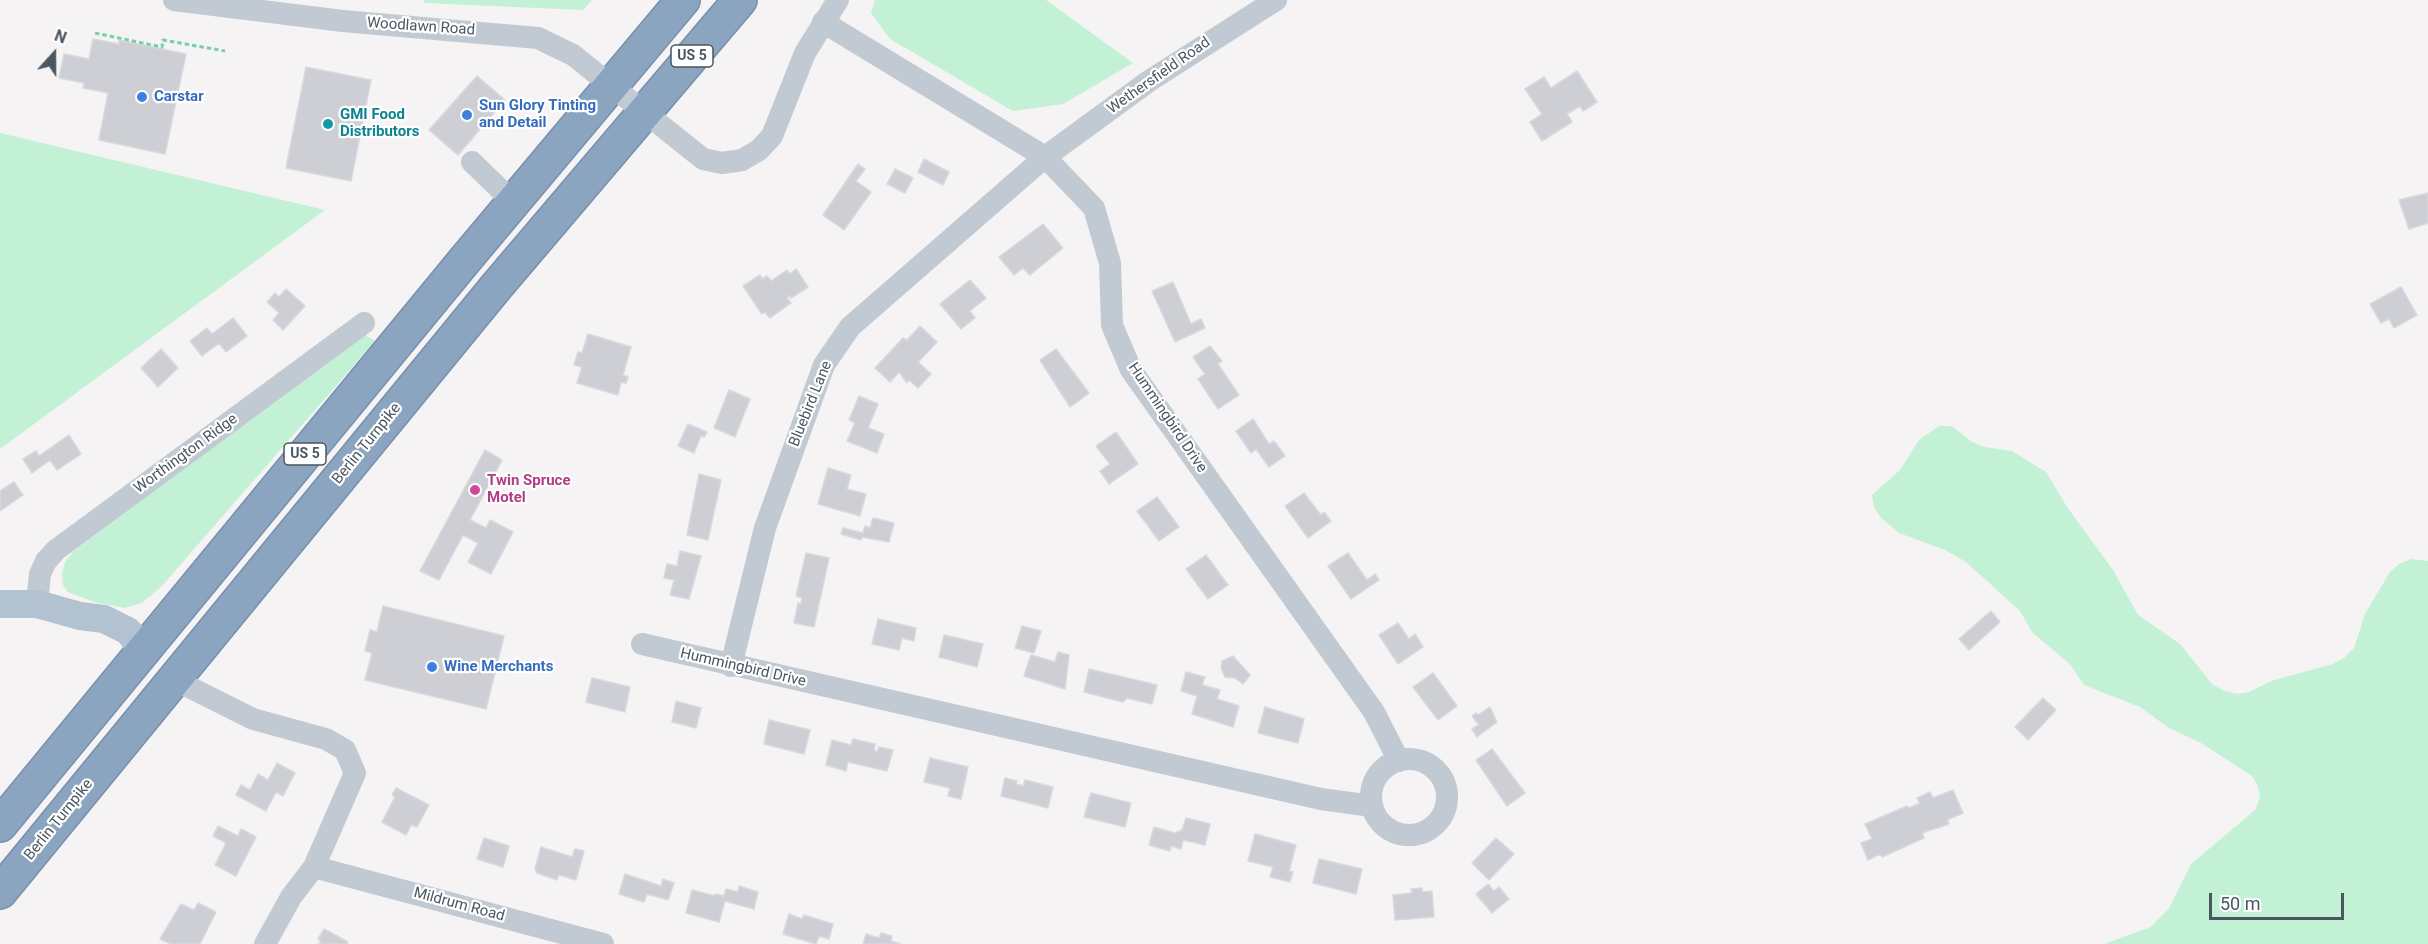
<!DOCTYPE html>
<html>
<head>
<meta charset="utf-8">
<style>
	body { margin:0 }
	#map { position:relative; width:2428px; height:944px; overflow:hidden; background:#f5f3f3; font-family:Roboto,sans-serif }
	canvas { display:block }
	.north { position:absolute; left:24px; top:24px; width:60px; height:60px; -webkit-text-stroke:4px #fff; paint-order:stroke; rotate:21deg; font-size:16px; font-weight:700; line-height:24px; text-align:center; color:#4a5661 }
	.north::after { content:''; display:block; margin:auto; width:21px; height:27px; background:#4a5661; clip-path:polygon(50% 0,100% 100%,50% 72%,0 100%) }
	.scale { position:absolute; left:2209px; top:893px; width:135px; height:27px; box-sizing:border-box; border:3px solid #4a5661; border-top:0; padding-left:8px; font-size:18px; line-height:21px; white-space:nowrap; color:#4a5661; -webkit-text-stroke:4px #fff; paint-order:stroke }
</style>
</head>
<body>
<div id="map">
<canvas width="2428" height="944"></canvas>
<div class="north">N</div>
<div class="scale">50 m</div>
</div>
<script>
const context = document.querySelector('canvas').getContext('2d');
context.lineJoin = 'round';
function fillPath(path, color) { context.fillStyle = color; context.fill(path, 'evenodd'); }
const shape = rows => new Path2D(rows.map(r => 'M' + r).join(''));
function stroke(path, color, width, dash) { context.strokeStyle = color; context.lineWidth = width; context.lineCap = dash ? 'butt' : 'round'; context.setLineDash(dash || []); context.stroke(path); }
function label(font, color, halo, rows, align = 'center') {
  context.font = font + ' Roboto,sans-serif'; context.lineWidth = 4.5; context.setLineDash([]); context.textBaseline = 'middle'; context.strokeStyle = halo; context.fillStyle = color; for (const [text, x, y, turn = 0] of rows) {
    context.save(); context.translate(x, y); context.rotate((+turn || 0) * Math.PI / 180); context.textAlign = isNaN(turn) ? turn : align; if (halo) context.strokeText(text, 0, 0); context.fillText(text, 0, 0); context.restore();
  }
}
fillPath(shape([
	[424,0,592,0,583,10,424,3],
	[875,0,1046,0,1133,63,1063,104,1013,111,890,39,871,13],
	[0,133,325,210,0,449],
	[362,333,375,341,161,587,142,603,125,608,94,602,68,592,63,585,62,573,65,562,74,551],
	[1939,426,1952,426,1972,442,1984,447,2012,451,2046,472,2067,507,2113,570,2138,615,2180,644,2213,685,2225,691,2237,694,2249,692,2271,681,2333,664,2344,658,2354,648,2365,614,2390,572,2399,564,2411,559,2428,561,2428,944,2104,944,2151,927,2169,908,2191,864,2255,810,2260,798,2258,786,2252,776,2201,743,2169,728,2140,707,2084,685,2070,664,2032,632,2020,611,1966,562,1945,550,1899,533,1881,518,1874,507,1872,495,1900,470,1919,440]
]), '#c3f1d5');
const building = shape([
	[93,39,119,44,119,40,186,54,165,154,99,140,108,93,83,88,84,83,59,78,64,54,89,59,93,39],
	[306,67,371,80,351,181,286,168,306,67],
	[1577,71,1597,102,1583,111,1580,106,1567,114,1572,122,1542,141,1530,122,1542,114,1525,89,1544,77,1551,88,1577,71],
	[477,76,505,100,458,155,429,130,477,76],
	[924,159,949,172,943,185,918,172,924,159],
	[858,164,865,169,856,181,871,192,844,230,823,215,858,164],
	[895,169,913,178,905,193,887,184,895,169],
	[2428,193,2428,223,2409,229,2399,200,2428,193],
	[1043,224,1063,248,1030,275,1023,268,1014,275,999,257,1043,224],
	[796,269,808,287,791,298,789,295,787,298,791,303,770,318,765,312,762,314,743,286,760,275,762,279,767,276,771,281,787,270,790,274,796,269],
	[970,280,986,298,970,311,975,318,961,329,940,304,970,280],
	[1173,282,1191,324,1201,319,1205,328,1175,342,1152,291,1173,282],
	[2401,287,2417,315,2394,328,2389,319,2381,323,2370,304,2401,287],
	[286,289,305,306,283,330,273,320,279,313,267,302,275,293,279,297,286,289],
	[233,318,247,336,226,352,219,343,202,356,190,341,207,328,212,334,233,318],
	[920,326,937,342,918,362,931,374,918,388,909,380,907,383,899,372,890,382,875,368,903,338,907,340,920,326],
	[588,334,631,347,623,375,628,377,626,383,621,382,618,395,577,383,582,367,574,365,578,352,582,353,588,334],
	[1210,346,1222,361,1218,364,1239,395,1218,409,1198,379,1205,374,1193,357,1210,346],
	[161,349,178,368,158,387,141,368,161,349],
	[1056,349,1089,393,1070,407,1040,360,1056,349],
	[729,390,750,399,735,437,714,428,729,390],
	[859,396,878,404,868,428,884,434,877,453,847,441,855,423,849,420,859,396],
	[1253,419,1269,444,1274,441,1285,456,1269,467,1256,449,1251,453,1236,431,1253,419],
	[688,424,707,432,704,437,701,436,694,453,678,446,688,424],
	[1116,432,1138,464,1109,484,1100,471,1110,464,1096,446,1116,432],
	[69,435,81,454,57,470,50,460,32,473,23,459,36,451,39,456,69,435],
	[485,450,502,460,470,520,486,528,490,520,513,532,491,574,468,562,478,543,463,535,439,580,420,571,485,450],
	[828,468,851,475,847,489,866,494,860,516,818,504,828,468],
	[699,474,721,480,708,540,687,535,699,474],
	[14,482,23,495,0,511,0,491,14,482],
	[1304,493,1321,515,1324,512,1331,521,1308,538,1285,506,1304,493],
	[1157,497,1179,527,1159,541,1137,511,1157,497],
	[873,518,894,523,889,542,862,537,861,540,841,534,843,528,863,533,865,526,870,528,873,518],
	[680,551,701,556,689,599,670,595,674,580,664,578,667,564,677,566,680,551],
	[806,553,829,558,814,627,794,623,798,603,801,604,802,598,796,596,806,553],
	[1348,553,1367,580,1375,574,1379,580,1351,599,1328,566,1348,553],
	[1206,555,1228,585,1208,599,1186,569,1206,555],
	[383,606,504,636,486,709,365,680,372,653,365,651,370,630,377,632,383,606],
	[1991,611,2000,622,1969,650,1959,639,1991,611],
	[878,619,916,628,914,641,902,638,899,650,872,644,878,619],
	[1398,623,1409,639,1415,634,1423,647,1398,664,1379,635,1398,623],
	[1022,626,1041,631,1034,653,1015,648,1022,626],
	[944,635,983,644,977,667,939,657,944,635],
	[1058,652,1069,655,1065,689,1024,676,1031,655,1055,662,1058,652],
	[1233,656,1250,675,1243,684,1235,678,1225,677,1221,668,1222,661,1233,656],
	[1089,669,1157,685,1152,704,1127,698,1123,702,1084,692,1089,669],
	[1186,672,1205,677,1202,685,1220,690,1217,699,1239,706,1233,727,1192,714,1197,696,1181,691,1186,672],
	[1433,673,1457,706,1438,720,1413,687,1433,673],
	[592,678,630,687,625,712,586,702,592,678],
	[2043,698,2056,710,2028,740,2015,727,2043,698],
	[676,701,701,708,696,728,672,722,676,701],
	[1265,707,1304,719,1298,743,1258,733,1265,707],
	[1490,707,1497,722,1477,737,1472,729,1479,725,1472,716,1476,713,1478,715,1490,707],
	[769,720,810,730,804,754,764,744,769,720],
	[853,739,875,744,874,750,877,752,879,747,893,750,887,771,848,762,846,771,826,765,832,740,851,745,853,739],
	[1492,749,1525,793,1507,806,1476,760,1492,749],
	[930,758,968,767,961,799,948,796,950,788,924,782,930,758],
	[277,763,295,773,283,796,276,792,266,811,236,795,241,785,250,790,258,774,268,780,277,763],
	[1005,778,1017,781,1016,784,1023,786,1025,780,1053,787,1048,808,1001,796,1005,778],
	[396,788,429,805,417,827,411,825,406,835,382,822,395,797,392,795,396,788],
	[1953,790,1963,813,1947,820,1949,824,1922,833,1924,838,1882,857,1880,854,1868,860,1861,843,1872,839,1865,824,1907,806,1909,808,1920,803,1917,798,1930,792,1933,798,1953,790],
	[1091,793,1131,803,1125,827,1084,817,1091,793],
	[1186,818,1210,824,1205,845,1183,840,1181,849,1171,846,1170,851,1149,845,1154,827,1175,833,1182,830,1186,818],
	[218,826,238,836,241,829,256,837,236,876,215,865,226,843,213,836,218,826],
	[1255,834,1296,845,1289,871,1293,872,1290,882,1270,877,1273,867,1248,861,1255,834],
	[484,838,509,846,503,867,477,859,484,838],
	[1496,838,1514,854,1489,880,1472,863,1496,838],
	[541,847,572,857,575,849,584,851,576,880,559,875,557,880,537,873,535,868,541,847],
	[1319,859,1362,869,1356,894,1313,883,1319,859],
	[625,874,661,886,663,879,674,883,668,900,647,894,644,902,619,894,625,874],
	[1488,884,1494,891,1499,887,1509,899,1492,913,1476,894,1488,884],
	[739,886,758,892,754,909,725,901,719,922,686,913,692,890,715,896,715,894,724,896,726,889,738,892,739,886],
	[1422,888,1422,892,1432,891,1434,917,1395,920,1393,895,1412,893,1411,889,1422,888],
	[198,903,216,912,200,944,171,944,160,939,181,904,194,910,198,903],
	[789,914,802,919,804,915,833,924,829,939,819,936,816,944,783,934,789,914],
	[324,929,348,942,347,944,319,944,321,941,318,939,324,929],
	[881,933,892,936,891,941,901,944,863,944,866,934,879,938,881,933]
]);
fillPath(building, '#cdcfd5');
stroke(building, '#d7d9de', 1.5);
const highway = shape([
	[0,825,464,261,683,0],
	[0,892,496,287,740,0]
]);
stroke(highway, '#7690ad', 36);
stroke(shape([
	[95,33,162,47,163,40,225,51]
]), '#7ad0a6', 3, [4.5, 3]);
stroke(shape([
	[174,0,343,21,538,38,573,55,703,159,722,163,742,160,759,150,772,136,805,53,838,0],
	[823,22,1045,157,1094,208,1110,263,1112,325,1131,370,1374,712,1399,761],
	[472,162,513,202],
	[37,604,40,574,46,561,56,550,364,323],
	[642,644,1321,799,1372,806],
	[731,666,765,528,824,365,850,327,1045,157,1149,81,1276,0],
	[175,680,253,719,326,739,345,750,355,773,314,867,291,897,265,944],
	'1371 797a38 38 0 1 1 76 0a38 38 0 1 1-76 0Z',
	[314,867,603,944]
]), '#c1cad2', 22);
stroke(shape([
	[0,604,37,604,80,616,104,619,128,631,136,641,140,655]
]), '#b3c2d1', 28);
stroke(highway, '#8ba5c1', 33);
for (const [x, y, r, color] of [
	[142,97,6,"#3f7fe0"],
	[467,115,6,"#3f7fe0"],
	[328,124,6,"#0f9aa8"],
	[475,490,6,"#d1479c"],
	[432,667,6,"#3f7fe0"]
]) { const dot = new Path2D(); dot.arc(x, y, r, 0, 2 * Math.PI); context.fillStyle = color; context.fill(dot); stroke(dot, '#fff', 2); }
for (const [x, y, w] of [
	[692,56,42],
	[305,454,42]
]) { const box = new Path2D(); box.roundRect(x - w / 2, y - 11, w, 22, 4.5); context.fillStyle = '#fff'; context.fill(box); stroke(box, '#4a5661', 1.5); }
label('bold 14px', '#4a5661', null, [
	["US 5",692,56],
	["US 5",305,454]
]);
label('15px', '#4a5661', '#fff', [
	["Woodlawn Road",421,27,4],
	["Wethersfield Road",1159,76,-35],
	["Bluebird Lane",811,404,-68],
	["Hummingbird Drive",1167,418,56],
	["Berlin Turnpike",367,444,-51],
	["Worthington Ridge",186,454,-36],
	["Hummingbird Drive",743,668,13],
	["Berlin Turnpike",59,820,-51],
	["Mildrum Road",459,905,15]
]);
label('bold 15px', '#366cbe', '#fff', [
	["Carstar",154,97],
	["Sun Glory Tinting",479,106],
	["and Detail",479,123],
	["Wine Merchants",444,667]
], 'left');
label('bold 15px', '#0d838f', '#fff', [
	["GMI Food",340,115],
	["Distributors",340,132]
], 'left');
label('bold 15px', '#b23c85', '#fff', [
	["Twin Spruce",487,481],
	["Motel",487,498]
], 'left');
</script>
</body>
</html>
